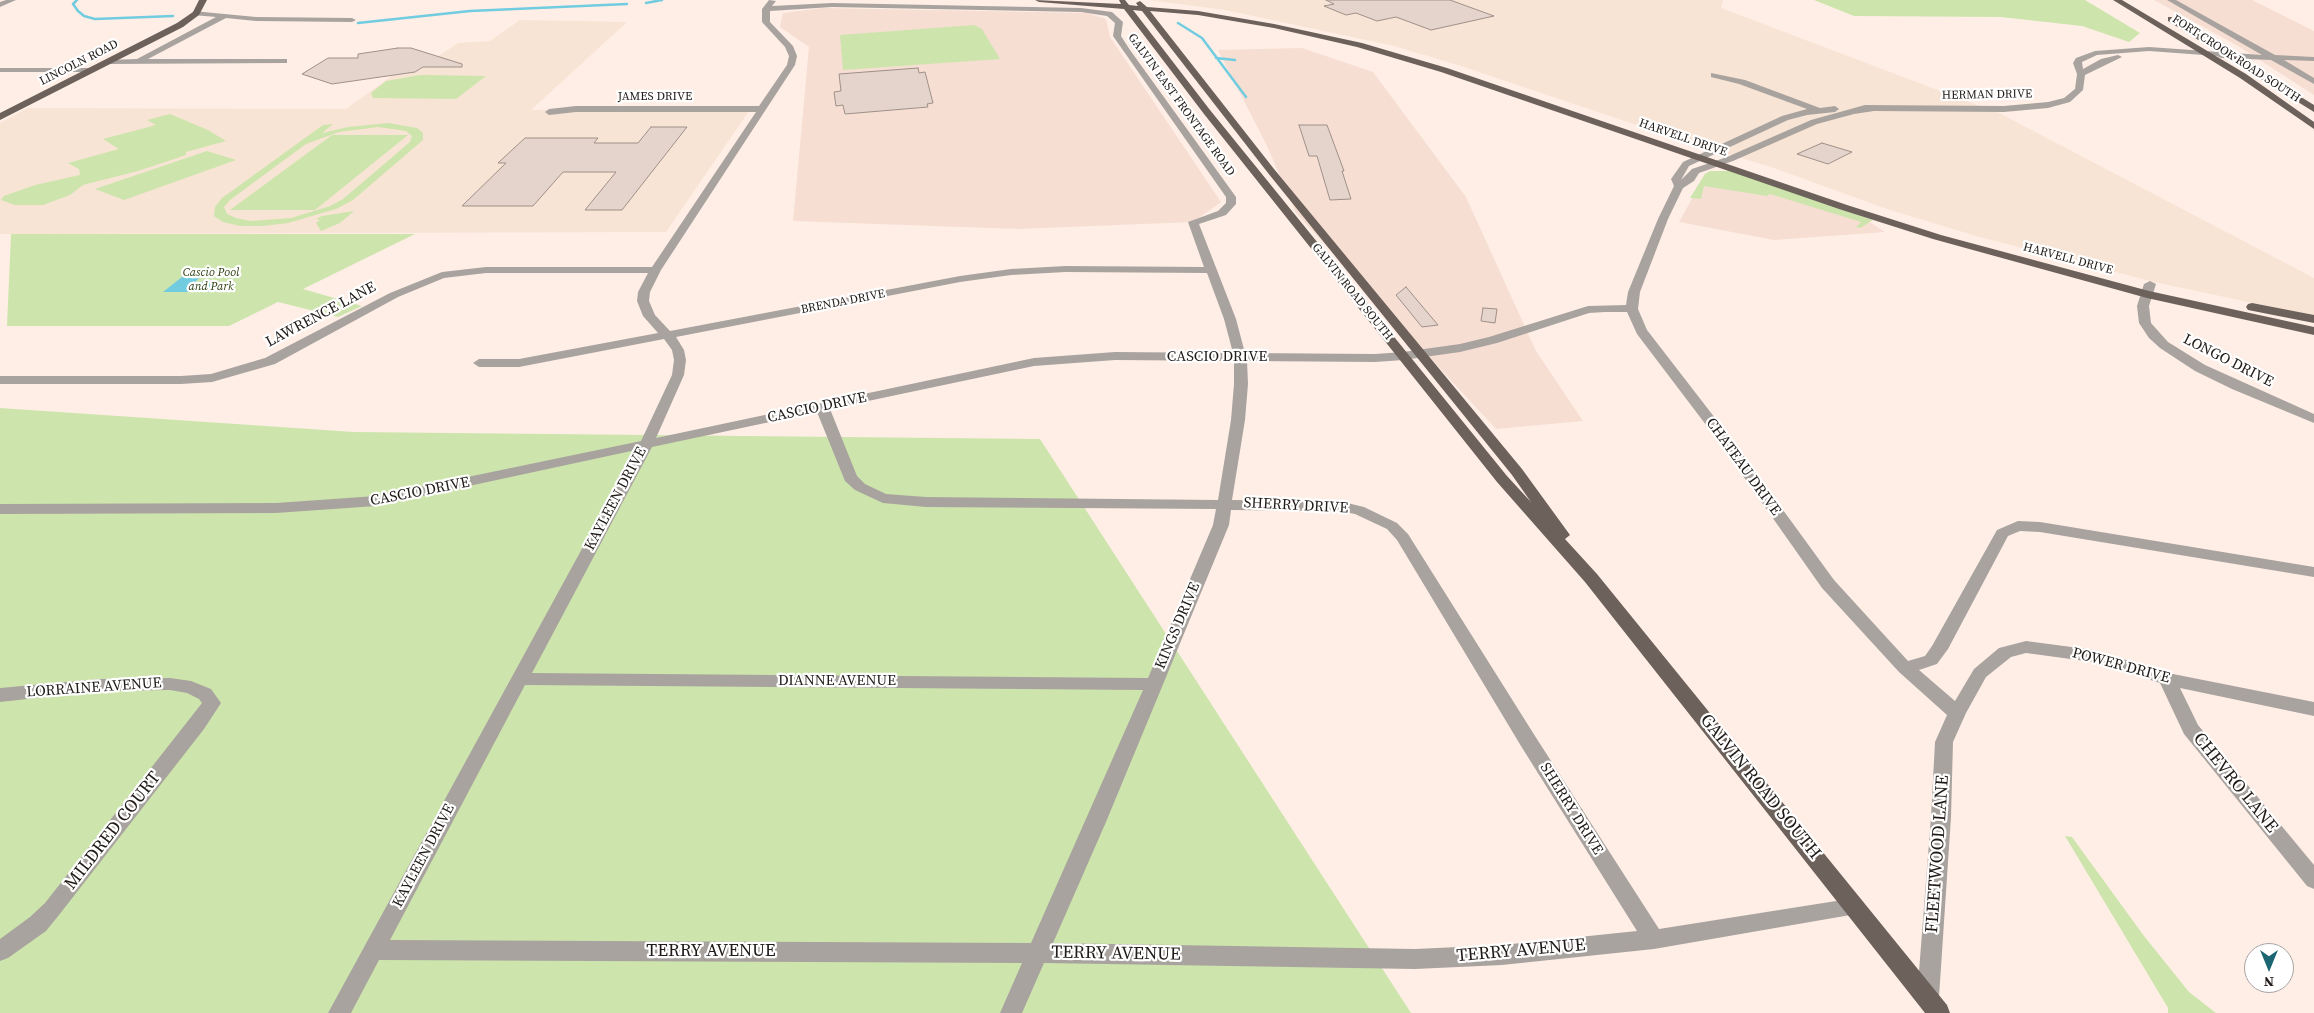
<!DOCTYPE html>
<html>
<head>
<meta charset="utf-8">
<style>
	body { margin:0 }
	#map { position:relative; width:2314px; height:1013px; overflow:hidden; background:#ffeee6; font-family:"Source Serif 4",serif }
	canvas { display:block }
	.north { position:absolute; left:2244px; top:943px; width:50px; height:50px; box-sizing:border-box; background:#fff; border:1px solid #a6a4a3; border-radius:50%; rotate:180deg; font-size:14px; font-weight:700; line-height:20px; text-align:center; color:#211b18 }
	.north::after { content:''; display:block; margin:auto; width:18px; height:22px; background:#1c6573; clip-path:polygon(50% 0,100% 100%,50% 72%,0 100%) }
</style>
</head>
<body>
<div id="map">
<canvas width="2314" height="1013"></canvas>
<div class="north">N</div>
</div>
<script>
const context = document.querySelector('canvas').getContext('2d');
context.lineJoin = 'round';
function fillPath(path, color) { context.fillStyle = color; context.fill(path, 'evenodd'); }
const shape = rows => new Path2D(rows.map(r => 'M' + r).join(''));
function stroke(path, color, width, dash) { context.strokeStyle = color; context.lineWidth = width; context.lineCap = dash ? 'butt' : 'round'; context.setLineDash(dash || []); context.stroke(path); }
function label(font, color, halo, rows, align = 'center') {
  context.font = font + ' "Source Serif 4",serif'; context.lineWidth = 4.5; context.setLineDash([]); context.textBaseline = 'middle'; context.strokeStyle = halo; context.fillStyle = color; for (const [text, x, y, turn = 0] of rows) {
    context.save(); context.translate(x, y); context.rotate((+turn || 0) * Math.PI / 180); context.textAlign = isNaN(turn) ? turn : align; if (halo) context.strokeText(text, 0, 0); context.fillText(text, 0, 0); context.restore();
  }
}
fillPath(shape([
	[2154,0,2252,0,2314,31,2314,95,2238,46],
	[823,8,1087,13,1106,19,1110,37,1221,202,1193,222,1018,229,793,221,809,47,780,27,783,13],
	[1302,48,1373,72,1466,197,1536,351,1583,421,1496,429,1296,213,1266,144,1218,50],
	[1703,179,1765,186,1862,217,1885,232,1774,240,1679,222]
]), '#f6ded3');
fillPath(shape([
	[1148,0,1723,0,1721,8,2001,114,2314,278,2314,316,2154,282,1976,236,1887,209,1768,166,1681,140,1458,65,1394,46,1225,10],
	[520,20,627,22,531,110,749,111,666,232,0,234,0,123,28,108,346,109,393,75,415,72,458,43,490,41]
]), '#f8e4d4');
fillPath(shape([
	[1814,0,2085,0,2140,33,2129,42,2082,26,2001,17,1854,16],
	[974,25,982,29,1000,59,843,70,840,35],
	[420,75,427,75,486,76,456,99,373,98,371,93,386,81],
	[170,114,208,130,226,141,186,152,186,155,138,171,83,185,70,195,43,205,15,205,1,200,4,196,35,185,80,175,79,169,68,163,119,149,103,139,156,125,147,120],
	[388,123,417,128,423,133,423,140,353,200,336,209,288,223,263,226,240,226,223,222,214,216,215,207,222,198,323,125,333,124,322,133,348,127],
	[378,127,406,131,412,136,410,142,343,199,330,206,291,218,251,221,236,218,227,214,224,207,230,200,306,144,339,132],
	[332,135,408,135,315,210,230,210],
	[207,151,236,160,124,200,95,189],
	[1710,171,1730,171,1873,220,1860,228,1856,227,1861,222,1770,194,1767,196,1704,186,1701,199,1690,198,1705,174],
	[354,211,340,223,321,231,316,223,320,220,316,219,322,216],
	[11,234,415,234,303,289,362,306,338,317,278,302,229,326,7,326],
	[0,408,354,432,1040,439,1411,1013,0,1013],
	[2065,836,2072,837,2144,936,2189,992,2216,1013,2168,1013,2168,1008]
]), '#cde5ac');
fillPath(shape([
	[187,273,205,273,195,282,226,282,214,292,163,292]
]), '#72cce0');
stroke(shape([
	[77,0,73,4,78,11,84,16,95,19,173,16],
	[646,3,662,0],
	[358,23,470,11,627,4],
	[1178,23,1202,38,1246,97],
	[1216,58,1235,60]
]), '#72cce0', 2.5);
const building = shape([
	[1326,0,1450,0,1494,16,1431,30,1396,17,1377,21,1356,13,1346,15,1324,6,1334,4,1326,0],
	[398,48,411,48,462,64,462,67,423,67,415,72,332,84,302,74,328,58,358,58,358,54,398,48],
	[918,68,919,73,925,72,933,103,927,104,928,107,845,114,843,105,836,106,834,92,841,91,839,74,918,68],
	[1299,125,1327,125,1344,171,1342,171,1351,199,1330,200,1317,156,1309,156,1299,125],
	[651,127,687,127,622,210,585,210,616,172,563,172,533,206,462,206,506,163,498,163,525,138,598,138,594,143,638,143,651,127],
	[1822,143,1852,152,1828,164,1797,154,1822,143],
	[1406,287,1438,325,1422,327,1396,295,1406,287],
	[1483,308,1497,309,1495,323,1481,321,1483,308]
]);
fillPath(building, '#e4d4cc');
stroke(building, '#9f9089', 1);
fillPath(shape([
	[6,0,16,0,0,7,0,2,6,0],
	[769,0,776,1,772,6,832,3,1081,8,1112,12,1123,22,1121,36,1130,50,1236,197,1236,204,1226,215,1199,224,1236,319,1245,353,1375,354,1403,352,1460,344,1489,337,1588,306,1626,305,1628,292,1658,219,1674,186,1671,179,1683,162,1782,116,1807,109,1739,84,1711,77,1711,73,1745,80,1820,108,1835,106,1839,109,1835,112,1807,115,1788,120,1689,166,1681,180,1692,169,1727,157,1811,120,1865,105,2004,106,2048,102,2064,98,2075,89,2077,74,2073,63,2076,58,2095,51,2149,47,2262,55,2167,0,2176,0,2275,55,2314,57,2314,61,2284,60,2314,78,2314,84,2271,60,2221,58,2217,56,2149,51,2097,55,2082,62,2083,69,2101,59,2118,55,2122,57,2085,75,2083,90,2070,102,2048,108,2004,112,1874,111,1854,114,1817,124,1733,161,1699,173,1694,181,1683,188,1668,219,1640,292,1638,309,1647,330,1732,440,1834,580,1908,661,1925,656,1932,646,1997,530,2018,521,2040,522,2314,567,2314,577,2040,532,2020,531,2008,536,1948,649,1937,664,1919,670,1955,701,1974,669,1999,648,2026,641,2094,650,2168,673,2314,702,2314,716,2180,688,2198,725,2314,865,2314,889,2307,886,2184,734,2160,683,2093,662,2026,653,2011,657,1986,677,1966,713,1953,742,1951,817,1939,997,1936,1004,1928,1007,1920,1004,1917,997,1931,817,1935,742,1947,715,1899,672,1822,588,1722,446,1637,334,1627,312,1605,312,1589,313,1497,343,1460,352,1403,360,1375,362,1247,361,1248,384,1245,420,1232,500,1339,501,1364,507,1397,523,1408,534,1535,736,1659,929,1855,898,1862,901,1866,907,1862,913,1654,949,1502,965,1415,969,1044,963,1022,1013,1000,1013,1022,963,379,960,351,1013,328,1013,636,450,376,506,276,513,0,514,0,504,276,503,376,496,641,441,672,375,674,360,672,350,664,339,519,367,479,367,473,363,479,359,519,359,658,333,643,316,637,301,638,292,648,273,486,273,444,278,398,297,275,364,212,382,181,384,0,384,0,376,181,376,211,374,265,358,390,293,442,272,486,267,652,267,756,112,576,112,549,115,545,112,549,109,576,106,759,106,787,65,789,56,785,47,762,22,762,9,769,0],
	[832,7,1081,12,1107,16,1115,23,1113,36,1226,197,1226,203,1218,211,1188,222,1204,267,1066,266,1011,269,960,276,670,331,655,315,649,301,650,292,661,270,795,65,797,56,793,46,770,22,770,11,832,7],
	[1066,272,1207,273,1224,319,1233,353,1115,352,1034,358,656,438,684,375,686,360,684,350,676,337,960,282,1011,275,1066,272],
	[1115,360,1234,361,1234,384,1231,420,1218,500,926,497,886,494,865,484,857,476,830,409,1034,366,1115,360],
	[817,412,845,481,855,490,883,503,926,507,1216,509,1213,525,1148,678,532,673,652,447,817,412],
	[1231,510,1339,511,1355,514,1387,529,1397,540,1521,746,1637,931,1502,945,1415,949,1053,943,1106,822,1229,525,1231,510],
	[525,685,1143,690,1031,943,390,940,525,685],
	[193,11,256,17,352,18,356,20,352,22,256,21,226,18,148,59,287,59,287,63,284,63,108,64,104,62,108,60,137,59,216,17,193,15,193,11],
	[0,68,92,68,96,70,92,72,0,72,0,68],
	[2150,281,2156,284,2149,306,2151,323,2168,342,2205,365,2314,414,2314,423,2232,389,2195,371,2160,348,2149,338,2139,323,2137,306,2144,284,2150,281],
	[170,678,191,681,211,689,221,703,204,729,59,915,46,931,8,958,0,961,0,939,30,917,45,903,202,703,199,699,187,693,170,690,100,691,0,702,0,688,100,679,170,678]
]), '#a9a39f');
fillPath(shape([
	[199,0,207,0,199,15,183,27,0,120,0,113,177,23,193,12,199,0],
	[1035,0,1121,4,1119,0,1125,0,1129,5,1138,6,1136,3,1140,1,1147,7,1198,11,1274,24,1362,43,1447,68,1847,205,1941,235,2149,291,2314,327,2314,335,2147,298,1933,239,1839,209,1441,72,1357,47,1274,28,1198,15,1150,11,1274,169,1522,469,1570,535,1565,539,1597,574,1947,1005,1950,1013,1925,1013,1585,582,1497,482,1204,114,1124,9,1039,2,1035,0],
	[1133,10,1142,11,1268,173,1512,475,1531,502,1507,476,1210,110,1133,10],
	[2113,0,2122,0,2246,74,2314,122,2314,129,2240,78,2113,0],
	[2171,17,2314,105,2314,112,2168,21,2168,17,2171,17],
	[2252,303,2314,315,2314,323,2248,310,2246,307,2248,304,2252,303]
]), '#6d625b');
label('12px', '#211b18', '#fff', [
	["FORT CROOK ROAD SOUTH",2236,59,33],
	["LINCOLN ROAD",79,63,-27],
	["HERMAN DRIVE",1987,95,-1],
	["JAMES DRIVE",655,97],
	["GALVIN EAST FRONTAGE ROAD",1181,105,54],
	["HARVELL DRIVE",1683,138,19],
	["HARVELL DRIVE",2068,259,15],
	["GALVIN ROAD SOUTH",1352,292,51],
	["BRENDA DRIVE",843,302,-11]
]);
label('italic 12px', '#2f4012', '#fff', [
	["Cascio Pool",211,273],
	["and Park",211,287]
]);
label('15px', '#211b18', '#fff', [
	["LAWRENCE LANE",321,315,-28],
	["CASCIO DRIVE",1217,357],
	["LONGO DRIVE",2228,361,27],
	["CASCIO DRIVE",817,408,-12],
	["CHATEAU DRIVE",1743,467,54],
	["CASCIO DRIVE",420,492,-11],
	["KAYLEEN DRIVE",616,499,-62],
	["SHERRY DRIVE",1296,506,3],
	["KINGS DRIVE",1178,626,-67],
	["POWER DRIVE",2121,666,15],
	["DIANNE AVENUE",837,681],
	["LORRAINE AVENUE",94,688,-4],
	["SHERRY DRIVE",1571,809,58],
	["KAYLEEN DRIVE",424,856,-62]
]);
label('18px', '#211b18', '#fff', [
	["CHEVRO LANE",2235,783,51],
	["GALVIN ROAD SOUTH",1760,787,51],
	["MILDRED COURT",113,831,-52],
	["FLEETWOOD LANE",1938,854,-86],
	["TERRY AVENUE",711,951],
	["TERRY AVENUE",1521,951,-5],
	["TERRY AVENUE",1116,954,1]
]);
</script>
</body>
</html>
